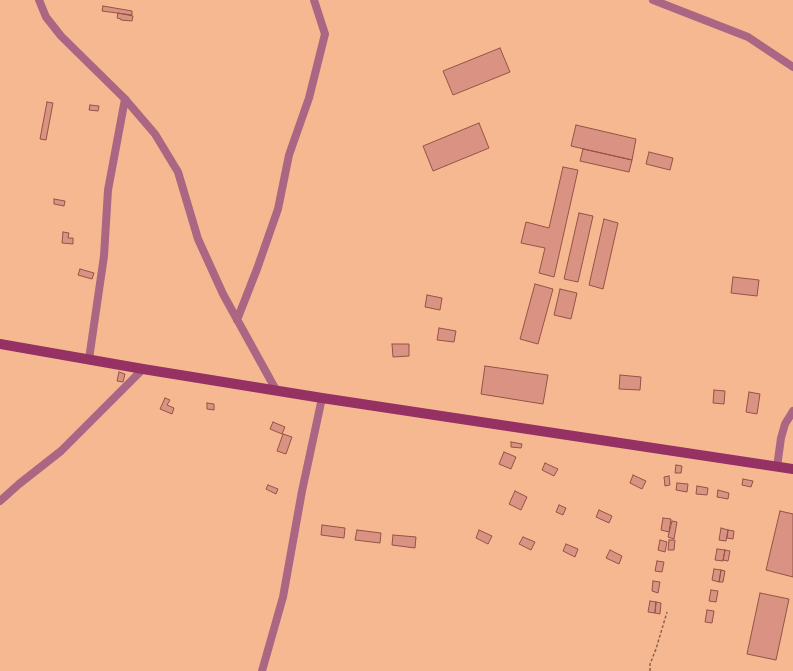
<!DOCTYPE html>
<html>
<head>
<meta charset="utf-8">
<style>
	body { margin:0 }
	canvas { display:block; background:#f6b891 }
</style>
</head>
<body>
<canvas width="793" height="671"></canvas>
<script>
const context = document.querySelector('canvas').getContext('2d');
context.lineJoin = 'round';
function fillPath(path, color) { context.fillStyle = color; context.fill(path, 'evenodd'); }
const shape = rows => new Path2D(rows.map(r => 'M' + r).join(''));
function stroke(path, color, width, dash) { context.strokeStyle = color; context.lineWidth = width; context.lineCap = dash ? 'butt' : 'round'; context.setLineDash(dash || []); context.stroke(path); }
const building = shape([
	[103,6,132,11,132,15,102,11,103,6],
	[118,13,133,16,132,21,121,20,121,19,117,18,118,13],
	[500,48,510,72,453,95,443,71,500,48],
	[47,102,53,103,46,140,40,139,47,102],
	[90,105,99,106,98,111,89,110,90,105],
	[479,123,489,148,433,171,423,146,479,123],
	[576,125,636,139,632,160,571,146,576,125],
	[583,149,632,160,629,172,580,161,583,149],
	[649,152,673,158,670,170,646,164,649,152],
	[563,167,578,170,554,277,539,273,545,248,521,243,526,222,549,228,563,167],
	[54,199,65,201,64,206,54,204,54,199],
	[579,213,593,216,578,282,564,279,579,213],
	[604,219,618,223,603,289,589,285,604,219],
	[63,232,69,233,68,238,73,238,73,244,62,243,63,232],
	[80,269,94,273,92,279,78,275,80,269],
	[733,277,759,280,757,296,731,293,733,277],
	[535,284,553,289,538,344,520,339,535,284],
	[560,289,577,293,571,319,554,315,560,289],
	[427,295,442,298,440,310,425,307,427,295],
	[439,328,456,331,454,342,437,340,439,328],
	[392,344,409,344,409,356,393,357,392,344],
	[485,366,548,375,543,404,481,394,485,366],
	[119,372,125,374,123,382,117,381,119,372],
	[620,375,641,377,640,390,619,389,620,375],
	[714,390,725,391,724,404,713,403,714,390],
	[749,392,760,394,757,414,746,412,749,392],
	[165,398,170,400,167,405,174,408,172,414,160,409,165,398],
	[207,403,214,404,214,410,207,409,207,403],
	[273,422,285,427,282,434,270,429,273,422],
	[283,434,292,437,286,454,277,451,283,434],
	[511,442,522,444,521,448,511,447,511,442],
	[504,452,516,457,511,469,499,464,504,452],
	[545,463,558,469,554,476,542,470,545,463],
	[676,465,682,466,681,473,675,473,676,465],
	[633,475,646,481,642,489,630,483,633,475],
	[669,476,670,485,665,486,664,477,669,476],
	[743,479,753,481,751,487,742,485,743,479],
	[677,483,688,484,687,492,676,490,677,483],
	[268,485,278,489,276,494,266,489,268,485],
	[697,486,708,488,707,495,696,494,697,486],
	[718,490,729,493,728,499,717,497,718,490],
	[515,491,527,497,521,510,509,504,515,491],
	[559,505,566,508,563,515,556,512,559,505],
	[599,510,612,516,609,523,596,517,599,510],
	[780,511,793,514,793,577,766,570,780,511],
	[663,518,671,519,669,532,661,530,663,518],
	[672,521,677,522,674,539,668,537,672,521],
	[322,525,345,528,344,538,321,535,322,525],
	[721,528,728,530,726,541,719,540,721,528],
	[357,530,381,533,380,543,355,540,357,530],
	[479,530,492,536,488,544,476,538,479,530],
	[728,530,734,531,733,539,727,538,728,530],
	[393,535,416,537,415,548,392,545,393,535],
	[523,537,535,542,531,550,519,544,523,537],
	[660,540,667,542,665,552,658,550,660,540],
	[669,540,675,540,674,550,668,550,669,540],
	[566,544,578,549,575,557,563,551,566,544],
	[717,549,725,550,723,561,715,560,717,549],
	[610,550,622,556,619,564,606,558,610,550],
	[725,550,730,551,728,561,723,560,725,550],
	[657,561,664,562,662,572,655,571,657,561],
	[714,569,721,570,719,582,712,580,714,569],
	[721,570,725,571,723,582,719,582,721,570],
	[653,581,660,582,658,593,652,591,653,581],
	[711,590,718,591,716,602,709,601,711,590],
	[760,593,789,599,776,660,747,654,760,593],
	[650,601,656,602,655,613,648,612,650,601],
	[656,602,661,603,660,614,655,613,656,602],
	[707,610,714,611,712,623,705,622,707,610]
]);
fillPath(building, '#da9383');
stroke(building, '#935345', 1);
stroke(shape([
	[650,671,650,664,656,649,667,612]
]), '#8d634c', 1.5, [3, 2]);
stroke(shape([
	[39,0,46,17,61,36,125,99,155,134,178,172,198,239,223,294,276,390],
	[653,0,748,37,793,67],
	[237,320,257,269,278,209,289,155,309,98,325,34,314,0],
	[89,359,104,256,108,190,125,99],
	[777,467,781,438,785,424,793,411],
	[0,501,19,484,61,451,143,369],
	[262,671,283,597,302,491,322,398]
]), '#ab6684', 8);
stroke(shape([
	[0,344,143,369,322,398,793,469]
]), '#963164', 10);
</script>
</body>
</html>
